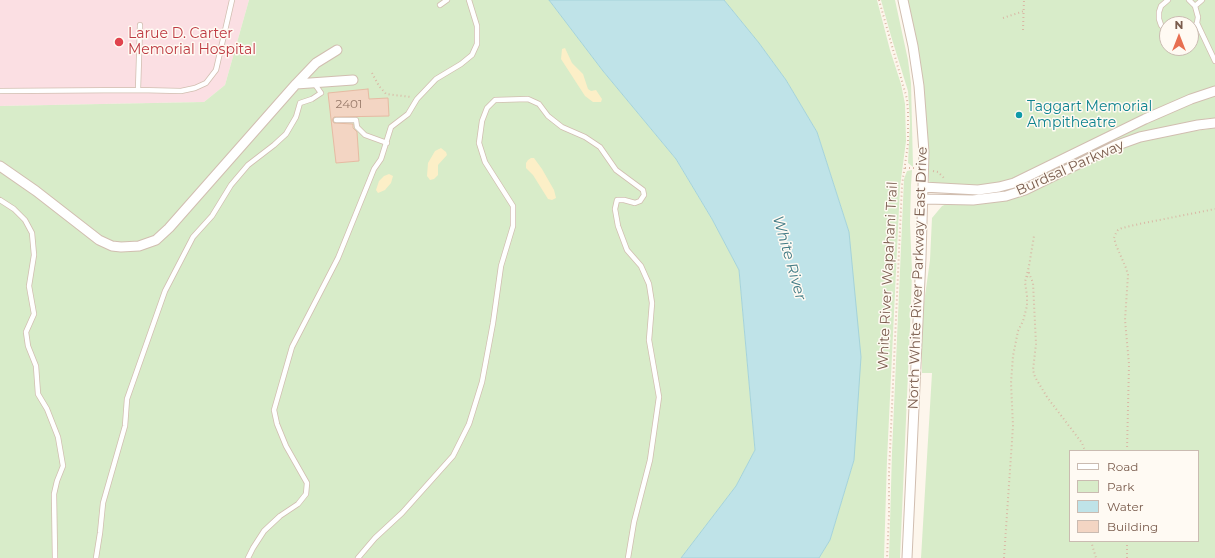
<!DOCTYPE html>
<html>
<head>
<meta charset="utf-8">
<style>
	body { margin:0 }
	#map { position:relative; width:1215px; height:558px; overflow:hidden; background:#fdf6ec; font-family:Montserrat,sans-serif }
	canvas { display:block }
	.legend { position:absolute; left:1069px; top:450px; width:130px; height:92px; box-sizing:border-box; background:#fffaf3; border:1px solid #cabbb1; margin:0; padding:5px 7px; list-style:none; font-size:12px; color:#7a5c4d }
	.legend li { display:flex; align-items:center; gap:8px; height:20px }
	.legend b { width:20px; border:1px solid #cabbb1 }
	.north { position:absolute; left:1159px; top:16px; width:40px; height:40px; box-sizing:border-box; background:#fffaf3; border:1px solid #cabbb1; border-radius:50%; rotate:0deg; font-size:11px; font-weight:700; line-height:16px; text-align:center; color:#7a5c4d }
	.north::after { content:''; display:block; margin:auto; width:14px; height:18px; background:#e76f51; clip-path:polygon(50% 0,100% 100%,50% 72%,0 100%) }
</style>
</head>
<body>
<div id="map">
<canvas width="1215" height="558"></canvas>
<ul class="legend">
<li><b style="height:5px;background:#fff"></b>Road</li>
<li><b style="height:11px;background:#d8ecc9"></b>Park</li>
<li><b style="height:11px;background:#bfe3e8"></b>Water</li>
<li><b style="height:11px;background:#f3d5c3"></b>Building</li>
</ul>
<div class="north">N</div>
</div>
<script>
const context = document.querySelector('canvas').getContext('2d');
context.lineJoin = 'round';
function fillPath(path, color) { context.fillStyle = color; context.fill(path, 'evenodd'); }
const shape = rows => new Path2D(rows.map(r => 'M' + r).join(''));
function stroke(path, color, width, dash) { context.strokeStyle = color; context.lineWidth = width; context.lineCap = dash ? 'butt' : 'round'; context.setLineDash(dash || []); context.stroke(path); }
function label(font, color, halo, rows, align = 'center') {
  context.font = font + ' Montserrat,sans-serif'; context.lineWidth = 3; context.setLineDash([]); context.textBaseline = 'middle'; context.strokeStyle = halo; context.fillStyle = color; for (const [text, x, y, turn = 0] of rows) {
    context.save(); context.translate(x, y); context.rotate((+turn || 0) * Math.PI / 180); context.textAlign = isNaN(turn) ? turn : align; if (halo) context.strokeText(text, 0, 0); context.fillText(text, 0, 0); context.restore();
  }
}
fillPath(shape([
	[0,0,249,0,225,85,204,102,0,106]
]), '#fbdfe3');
fillPath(shape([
	[249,0,549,0,603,71,676,159,712,219,739,270,755,450,736,486,681,558,0,558,0,106,204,102,225,85],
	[724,0,877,0,890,50,901,84,905,104,906,141,900,187,887,460,884,558,819,558,830,540,854,460,849,232,817,132,786,80,759,43],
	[881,0,895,0,908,60,911,83,913,167,908,163,910,122,908,91,891,36],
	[902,0,1215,0,1215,118,1204,119,1154,137,1215,128,1215,558,921,558,932,373,922,373,922,331,923,310,930,260,932,218,942,206,949,203,990,202,1015,198,1080,167,1094,159,1008,190,930,188,922,118],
	[1167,24,1191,24,1191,48,1167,48],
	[1070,451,1198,451,1198,541,1070,541],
	[912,170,911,185,910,223,912,271,911,304,900,558,889,558,892,452,904,179,907,171]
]), '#d8ecc9');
fillPath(shape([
	[565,48,572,63,583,74,588,89,591,91,596,90,602,99,601,102,593,102,585,96,561,59,562,49],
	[441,148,446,152,447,155,438,165,438,175,434,179,430,180,427,176,428,163,435,151],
	[531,158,534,158,542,169,554,190,556,198,552,200,548,199,533,175,526,168,526,163,528,160],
	[389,174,393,176,391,183,385,190,378,193,376,190,379,181,384,176]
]), '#fcefc7');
const water = shape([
	[549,0,724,0,759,43,786,80,817,132,849,232,861,357,854,460,830,540,819,558,681,558,736,486,755,450,739,270,712,219,676,159,603,71,549,0]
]);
fillPath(water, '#bfe3e8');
stroke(water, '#a5d3da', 1);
const building = shape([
	[368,89,369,99,388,98,389,116,334,117,332,120,334,123,353,124,353,128,357,132,359,161,336,163,328,93,368,89]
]);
fillPath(building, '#f3d5c3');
stroke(building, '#e6bba3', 1);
const service = shape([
	[1189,0,1195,6,1198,17,1197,23,1191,31],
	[440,5,447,0],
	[1195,6,1202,0],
	[1197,23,1215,61],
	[140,25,138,90,181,91,195,88,206,83,216,70,232,0],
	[1167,32,1161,25,1159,19,1159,12,1161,6,1168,0],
	[0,91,138,90],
	[336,120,356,120,357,127,365,135,387,143],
	[0,200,14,209,25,220,32,233,34,255,29,286,34,314,26,332,28,346,36,366,38,394,47,409,58,437,63,466,57,481,54,494,55,558],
	[96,558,100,533,103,503,125,426,127,399,165,291,193,237,212,216,231,185,248,165,274,145,286,134,296,117,300,103,312,99,321,93,314,83],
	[248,558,253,548,264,531,280,516,298,504,306,494,307,483,286,446,277,424,274,410,292,347,338,258,374,169,381,159,391,127,408,114,417,99,436,79,461,64,472,55,477,44,477,26,469,0],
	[358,558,375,538,402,513,453,456,469,424,482,382,493,323,501,266,513,226,513,206,485,162,479,143,482,121,487,108,495,100,528,99,539,104,548,116,562,127,585,137,600,147,616,170,643,190,644,195,640,201,635,203,624,200,617,200,615,209,618,226,627,250,641,266,649,284,652,303,649,340,659,397,650,460,634,522,628,558]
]);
const minor = shape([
	[903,0,913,46,919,86,924,152,921,257,907,558],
	[296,84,316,63,337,50],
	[0,166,36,191,99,240,112,246,121,247,139,246,156,240,169,228,296,84,353,80],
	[923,187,978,190,999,187,1014,183,1145,119,1191,99,1215,91],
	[923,199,973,200,1006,196,1025,190,1115,146,1140,137,1198,125,1215,123]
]);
stroke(service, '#d1beb0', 6);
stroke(minor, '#d1beb0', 11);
stroke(shape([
	[879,0,907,99,908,112,908,144,902,185,889,473,889,515,887,558],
	[1003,18,1024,11],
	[1023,30,1024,0],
	[372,73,379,86,386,94,411,97],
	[905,168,915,168],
	[933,171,938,172,945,179],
	[1027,277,1029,273,1033,283,1036,344,1033,370,1035,377,1047,397,1082,443,1085,451],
	[1127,451,1129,364,1125,320,1128,275,1126,268,1116,245,1114,238,1116,233,1118,230,1122,228,1139,224,1215,209],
	[1091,541,1096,558],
	[1004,558,1013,426,1011,383,1013,356,1018,331,1023,321,1027,306,1027,296,1025,282,1029,266,1034,236],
	[1127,558,1127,541]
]), '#d9b8a5', 2, [1, 3]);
stroke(service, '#fff', 4.5);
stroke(minor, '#fff', 9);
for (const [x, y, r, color] of [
	[119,42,5,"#e0444e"],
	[1019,115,4,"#0f9aa8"]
]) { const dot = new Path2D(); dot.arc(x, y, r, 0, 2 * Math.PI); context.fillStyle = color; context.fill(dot); stroke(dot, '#fffaf3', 1.5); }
label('12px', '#987a6a', null, [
	["2401",349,104]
]);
label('14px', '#be3a42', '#fffaf3', [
	["Larue D. Carter",128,34],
	["Memorial Hospital",128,50]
], 'left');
label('14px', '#0d838f', '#fffaf3', [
	["Taggart Memorial",1027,107],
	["Ampitheatre",1027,123]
], 'left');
label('14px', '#7a5c4d', '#fffaf3', [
	["Burdsal Parkway",1070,168,-24],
	["White River Wapahani Trail",888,276,-87],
	["North White River Parkway East Drive",918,278,-88]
]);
label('italic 15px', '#437c86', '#fffaf3', [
	["White River",789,258,74]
]);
</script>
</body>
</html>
